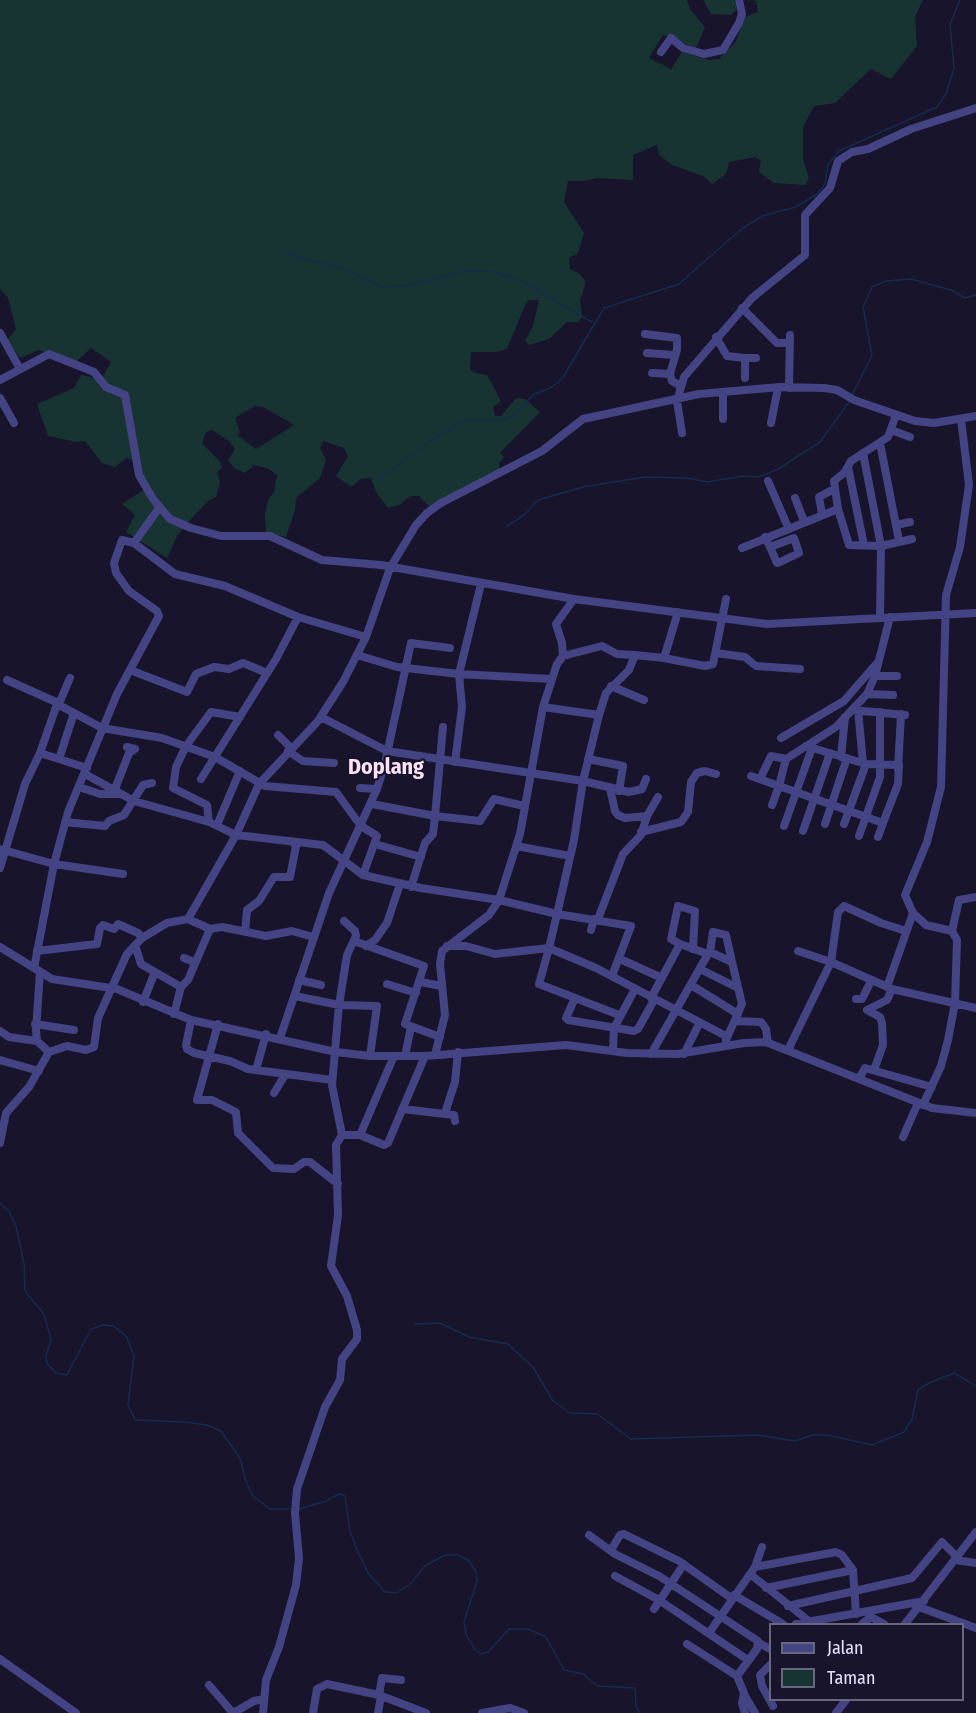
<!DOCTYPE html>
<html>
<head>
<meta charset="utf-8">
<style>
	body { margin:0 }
	#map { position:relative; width:976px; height:1713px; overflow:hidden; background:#17142b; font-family:"Fira Sans Condensed",sans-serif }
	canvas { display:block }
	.legend { position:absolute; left:769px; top:1623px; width:195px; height:78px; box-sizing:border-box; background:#17142b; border:2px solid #69667f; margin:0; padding:8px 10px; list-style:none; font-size:18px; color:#e3e0fc }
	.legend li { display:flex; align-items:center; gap:12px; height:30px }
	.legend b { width:30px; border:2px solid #69667f }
</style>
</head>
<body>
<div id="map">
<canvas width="976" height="1713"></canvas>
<ul class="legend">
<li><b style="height:8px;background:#444485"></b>Jalan</li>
<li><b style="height:16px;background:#183432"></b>Taman</li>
</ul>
</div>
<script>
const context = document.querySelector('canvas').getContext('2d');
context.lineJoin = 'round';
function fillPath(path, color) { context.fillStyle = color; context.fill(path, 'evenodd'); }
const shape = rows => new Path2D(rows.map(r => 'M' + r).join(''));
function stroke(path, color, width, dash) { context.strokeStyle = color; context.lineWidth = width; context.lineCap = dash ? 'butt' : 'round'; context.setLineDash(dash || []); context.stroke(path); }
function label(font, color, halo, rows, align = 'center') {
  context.font = font + ' "Fira Sans Condensed",sans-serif'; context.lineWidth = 4.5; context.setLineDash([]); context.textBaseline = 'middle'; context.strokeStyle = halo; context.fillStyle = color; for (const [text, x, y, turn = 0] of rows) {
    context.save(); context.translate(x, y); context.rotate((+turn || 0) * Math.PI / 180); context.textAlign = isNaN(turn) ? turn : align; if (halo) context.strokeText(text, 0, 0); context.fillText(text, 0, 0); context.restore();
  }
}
fillPath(shape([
	[0,0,687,0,690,9,705,27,696,48,663,35,649,58,671,69,682,52,709,60,719,59,735,43,745,17,758,12,756,1,745,0,923,0,915,17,917,46,891,79,871,69,835,103,814,106,803,127,803,159,809,178,805,185,774,183,759,172,761,161,755,157,729,162,726,174,712,184,703,176,672,165,659,155,657,145,633,155,633,180,597,178,585,181,568,181,564,202,584,233,578,253,569,258,570,269,580,274,586,282,580,301,582,317,578,322,567,322,549,339,529,345,525,341,533,326,539,300,529,300,525,305,507,349,496,352,471,352,470,369,476,373,487,375,501,401,493,407,495,416,501,416,516,398,525,399,540,412,500,453,504,457,499,463,500,471,430,507,419,496,411,496,399,505,388,508,376,492,371,478,361,479,351,487,336,476,348,456,344,448,323,441,320,448,326,460,320,478,296,498,295,510,286,537,266,532,265,514,268,500,274,492,277,475,269,469,254,465,245,473,234,468,228,460,235,449,229,441,212,430,206,432,202,443,221,463,222,468,217,472,220,482,216,497,207,502,189,521,177,536,167,558,126,532,135,515,122,504,148,487,136,478,141,462,126,458,115,467,102,463,85,441,76,442,48,436,37,404,74,388,81,375,94,378,103,376,111,362,91,348,74,364,39,350,20,358,7,340,16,329,8,298,0,289],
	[255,406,263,407,294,425,256,449,237,435,240,432,235,418],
	[703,0,734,0,737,9,731,15,711,14]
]), '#183432');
stroke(shape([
	[285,253,341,268,382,287,409,285,464,271,491,271,523,282,592,322],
	[852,395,872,355,863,307,872,287,886,281,911,279,951,290,965,298,976,295],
	[378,480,433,439,466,420,502,420,514,416,533,395,552,387,562,379,604,308,679,284,739,231,762,216,796,207,817,194,825,184,828,164,839,151,937,107,946,94,954,68,950,24,960,0],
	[507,526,523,516,538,500,583,487,645,477,687,478,707,482,743,476,759,477,778,469,820,442,849,402],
	[0,1203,9,1211,16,1226,24,1264,25,1291,44,1314,51,1339,46,1357,47,1364,56,1373,67,1375,91,1329,104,1325,113,1326,126,1336,134,1356,128,1405,135,1420,185,1422,207,1425,221,1431,240,1458,246,1482,253,1496,270,1509,291,1509],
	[415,1324,440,1323,469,1337,508,1344,533,1367,553,1401,570,1413,597,1414,631,1439,758,1435,795,1441,813,1435,827,1435,872,1445,904,1432,912,1419,918,1390,929,1383,954,1373,976,1386],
	[299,1509,326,1501,339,1494,345,1496,350,1531,358,1552,368,1573,385,1592,397,1593,411,1583,425,1566,445,1555,457,1555,468,1560,476,1572,477,1581,464,1622,466,1634,475,1650,481,1654,488,1652,509,1629,528,1629,546,1637,564,1670,583,1674,597,1686,635,1688,636,1707,640,1713]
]), '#152c4e', 1.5);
stroke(shape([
	[661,52,671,38,683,48,704,54,723,50,739,23,742,14,739,0],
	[742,308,777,343,790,343],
	[0,333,20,369],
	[645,334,677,338,677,350,670,374,672,381,681,386],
	[716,337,727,356,745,358,745,378],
	[647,353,674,355],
	[745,358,756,358],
	[652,373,670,374],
	[0,380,49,354,94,372,106,387,125,395,139,475,153,499,170,519,191,528,221,536,270,536,322,560,381,565,574,599,767,624,976,613],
	[789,388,790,335],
	[723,392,723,419],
	[0,398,14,423],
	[771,423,778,388],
	[891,430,910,437],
	[682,433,677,401,684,377,752,298,805,255,805,215,830,188,838,161,852,152,868,149,911,129,976,108],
	[880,443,899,541],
	[863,453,881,546,880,617],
	[848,467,864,545],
	[768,481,788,527],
	[795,498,804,521],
	[838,509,849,545,881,546,912,539],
	[822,514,819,497,834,489],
	[896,525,910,522],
	[765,537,770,547,777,563,778,563,799,553,794,538,770,547],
	[134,543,159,508],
	[742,548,838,509,834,481,845,472,851,461,888,437,896,415],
	[890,617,875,676,897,676],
	[716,653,745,657,756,666,800,669],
	[357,655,397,667,459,674,551,679],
	[635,655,664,658,678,612],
	[563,656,562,643,556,624,574,599],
	[664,658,705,666,713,664,726,599],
	[130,670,187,692,196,674,214,667,229,669,243,663,267,673],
	[875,676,867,694,893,695],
	[7,680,58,703],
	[611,686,644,700],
	[867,694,852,710,905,715],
	[58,706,70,678],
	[543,707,599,715],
	[858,710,863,763],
	[321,717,387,751,583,781,629,792,642,789,646,779],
	[278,735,291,748],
	[781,738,844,701,877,663],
	[288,751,303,761,334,763],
	[40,753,87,768],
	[841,757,845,717],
	[59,759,74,713],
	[588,759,623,766,619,791],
	[455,762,462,707,459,674,481,584],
	[898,770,901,714],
	[85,774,134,801,209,822,236,835,323,845,363,875],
	[751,776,779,786,786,759,836,727,852,710],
	[201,779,276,659,298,617],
	[760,779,771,756,786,759],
	[79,787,100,794,121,794],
	[360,788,377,789],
	[610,788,615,811,618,815,625,818,647,816,658,797],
	[115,789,129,753,135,749,127,747],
	[372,804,435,816,443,727],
	[772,805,779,786,883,823,898,784,899,765,866,764,806,746],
	[65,822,105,826,109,821,124,815,143,785,152,783],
	[209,822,207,805,173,788,176,767,186,746,211,712,240,717],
	[825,824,847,758],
	[844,824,866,764],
	[217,825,240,771],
	[784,826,812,748],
	[803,831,830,753],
	[641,832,681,822,688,812,691,782,697,773,705,771,716,774],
	[859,836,880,777,880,712],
	[878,837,883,823],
	[375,844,421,857],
	[516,846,570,856],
	[0,849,54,864,123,874],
	[0,868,25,784,40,753,56,707,61,706,102,728,162,738,215,757,265,786,336,792,361,826,377,836,363,875,421,888,499,900,557,914,549,948,596,968,726,1036],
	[411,887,425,843,433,834,435,816,480,821,494,799,524,806],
	[188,919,210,929],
	[598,919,623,854,641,835,647,816],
	[591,930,594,919],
	[906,931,881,923,844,906,838,912,831,962,892,989,976,1008],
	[952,931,959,900,976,897],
	[245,932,247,910,259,901,274,877,290,877,296,846,291,841],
	[354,941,424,966,405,1024,440,1037],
	[680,944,671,939,678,906,695,911,693,949],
	[135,945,141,964,181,987],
	[366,946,375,940,387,923,400,884],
	[447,946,466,946,495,954,549,948,539,984,619,1015],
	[0,947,52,979,117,989,191,1020,336,1052,370,1056,425,1056,566,1045,627,1053,678,1054,744,1043,766,1042,932,1108,976,1113],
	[37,951,97,944,100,928,103,925,114,929,118,924,138,933,142,938],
	[710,952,713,932,726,935,732,962],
	[184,958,194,962],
	[620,959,662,978],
	[34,968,54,864,68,812,117,694,159,616,157,611,129,591,116,573,114,563,122,540,134,543,175,574,225,586,298,617,366,637],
	[700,969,738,988],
	[40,972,36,1030,37,1041,49,1052],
	[299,980,321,985],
	[420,982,442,986],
	[387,984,416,993],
	[691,985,738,1014],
	[887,987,913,913],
	[295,996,339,1005,377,1006,370,1056],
	[575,998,566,1018,568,1020,634,1031,638,1029,654,1000],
	[651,998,680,944,708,954,710,952,732,962,742,1004,726,1040],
	[856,999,862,999,871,981],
	[143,1002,155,972],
	[174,1014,181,987,188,980,210,929,222,927,266,936,292,931,313,937],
	[191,1020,186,1045,187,1049,194,1053,230,1061,248,1069,332,1080],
	[735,1021,761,1022,766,1029,768,1043],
	[35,1024,74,1030],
	[218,1024,197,1100,212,1100,236,1112,238,1133,273,1168,294,1169,304,1162,310,1162,338,1184],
	[0,1031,9,1037,37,1041],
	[280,1038,329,893,377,789,385,763,411,643,450,648],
	[788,1050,831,962,798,951],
	[613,1051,614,1028,635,989],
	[651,1054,708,954],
	[684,1054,699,1024],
	[435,1055,445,1015,440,964,442,951,489,915,499,900,520,834,543,707,557,664,563,656,602,646,617,654,635,655,629,670,606,693,599,715,583,781,574,840,557,914,631,926,612,976],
	[405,1056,411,1027],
	[0,1060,39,1071],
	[256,1070,266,1034],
	[874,1070,883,1045,882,1023,880,1017,867,1010,887,1000,892,989],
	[859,1079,865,1068,932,1087],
	[274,1093,285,1075],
	[923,1105,941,1066,948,1040,955,1003,957,940,952,931,926,925,913,913,905,895,927,842,941,787,946,595,960,547,969,485,961,419],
	[402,1109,454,1115,455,1121],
	[445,1113,455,1082,458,1052],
	[342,1135,332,1085,339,1005,347,955,356,936,355,931,344,921],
	[360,1135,394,1056],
	[903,1137,918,1103],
	[0,1143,6,1113,29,1087,49,1052,67,1046,86,1050,94,1047,98,1018,127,954,142,938,167,923,188,919,236,835,259,784,318,721,343,682,366,637,390,568,416,525,427,513,441,503,542,451,583,419,699,394,780,387,824,388,837,390,854,400,915,421,934,423,976,416],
	[589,1535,615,1554,659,1576,758,1641,757,1649,737,1676],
	[611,1550,620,1535,624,1534,679,1561,731,1598],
	[955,1560,976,1563],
	[755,1567,762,1547],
	[750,1574,810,1622],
	[615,1576,659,1600,748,1660],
	[766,1588,853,1570,856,1614],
	[734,1595,783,1624],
	[788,1606,912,1578,942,1542,957,1557],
	[919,1607,976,1628],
	[654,1609,684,1564],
	[796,1624,924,1601],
	[862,1624,871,1617,884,1624],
	[905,1624,976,1532],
	[709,1633,755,1567,836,1552,842,1555,853,1570],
	[759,1643,770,1649],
	[687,1644,737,1676,744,1693,742,1703,745,1713],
	[0,1659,76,1713],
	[770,1665,760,1675,762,1686,773,1706],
	[209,1685,233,1713,254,1701,264,1699],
	[379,1695,382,1678,401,1680],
	[745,1696,755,1713],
	[263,1713,266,1680,279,1647,296,1585,299,1558,295,1513,297,1489,325,1407,340,1380,342,1359,357,1339,357,1330,347,1296,331,1266,338,1215,336,1145,342,1135,360,1135,384,1145,388,1143,425,1056],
	[313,1713,317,1689,327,1684,379,1695,426,1713],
	[378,1713,381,1696],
	[482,1713,510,1708,524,1713],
	[836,1713,846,1700]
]), '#444485', 8);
label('bold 22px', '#fce2f4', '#17142b', [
	["Doplang",386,768]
]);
</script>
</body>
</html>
